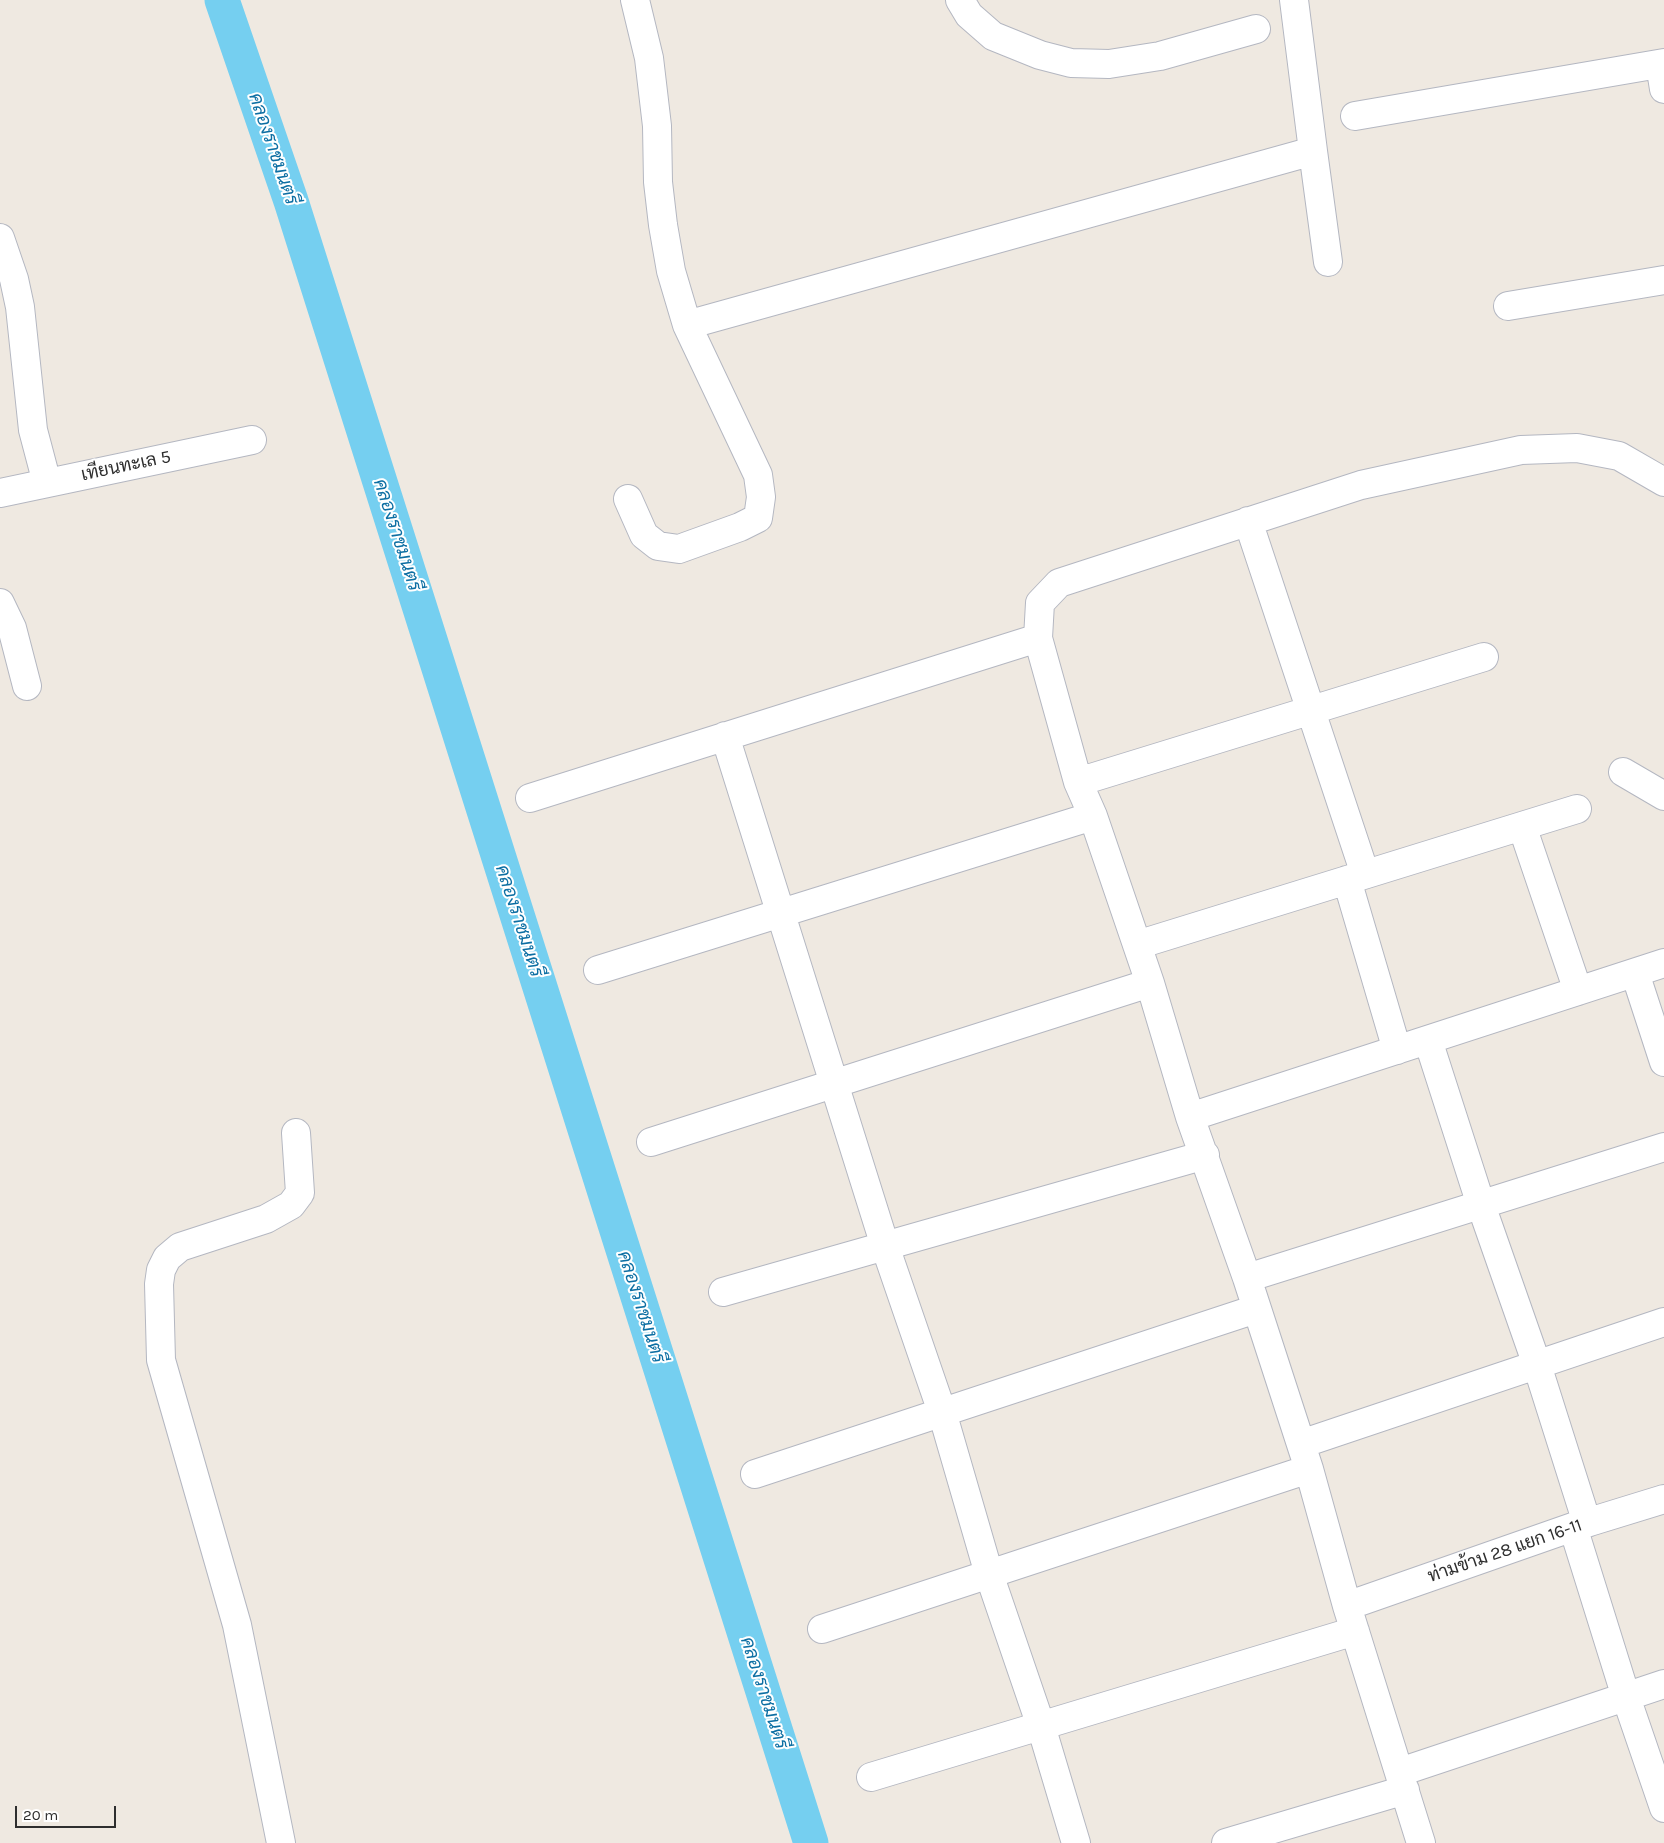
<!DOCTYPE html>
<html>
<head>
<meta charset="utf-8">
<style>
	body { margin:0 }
	#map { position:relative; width:1664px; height:1843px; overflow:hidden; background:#efe9e1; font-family:Karla,sans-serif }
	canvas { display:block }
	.scale { position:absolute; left:15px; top:1806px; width:101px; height:22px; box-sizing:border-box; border:2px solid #2e2e2e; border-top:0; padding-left:6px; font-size:15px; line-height:18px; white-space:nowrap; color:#2e2e2e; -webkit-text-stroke:4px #fff; paint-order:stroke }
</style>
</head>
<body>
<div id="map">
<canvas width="1664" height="1843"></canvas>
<div class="scale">20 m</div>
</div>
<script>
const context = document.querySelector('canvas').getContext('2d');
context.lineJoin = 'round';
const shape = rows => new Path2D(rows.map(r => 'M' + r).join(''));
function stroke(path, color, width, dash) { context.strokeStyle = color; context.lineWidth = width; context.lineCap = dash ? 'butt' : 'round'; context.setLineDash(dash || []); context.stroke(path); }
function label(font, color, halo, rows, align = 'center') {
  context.font = font + ' Karla,Sarabun,sans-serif'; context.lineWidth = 4; context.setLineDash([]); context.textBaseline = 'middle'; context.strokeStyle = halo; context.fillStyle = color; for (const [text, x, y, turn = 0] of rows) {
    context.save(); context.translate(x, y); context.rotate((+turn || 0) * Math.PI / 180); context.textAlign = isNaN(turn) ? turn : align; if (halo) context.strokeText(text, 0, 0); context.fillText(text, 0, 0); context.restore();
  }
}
stroke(shape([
	[222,0,291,201,811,1843]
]), '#75cff0', 35);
const minor = shape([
	[960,0,969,15,993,36,1040,55,1071,63,1109,64,1160,56,1256,29],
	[1660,64,1664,89],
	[1355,116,1664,63],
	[1313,151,1328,262],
	[0,238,14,279,20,307,33,430,47,483],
	[1508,306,1664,280],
	[687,325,1313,151,1294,0],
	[0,493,252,440],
	[628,499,644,535,658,546,679,549,740,527,758,518,761,497,758,475,687,325,671,271,663,225,658,182,657,126,649,58,635,0],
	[1248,521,1365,874],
	[0,603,12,628,27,686],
	[725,736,885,1246,942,1412,989,1574,1041,1726,1076,1843],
	[1623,772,1664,796],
	[1078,782,1484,657],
	[530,798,1038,638],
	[1522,826,1578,991],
	[1347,880,1397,1050],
	[1137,945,1577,809],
	[598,970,1093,816],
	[1635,973,1664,1062],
	[1428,1040,1481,1205,1537,1365,1587,1523],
	[1190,1117,1664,963],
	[651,1142,1150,983],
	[1247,1278,1664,1147],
	[723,1292,1205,1155],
	[1301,1444,1664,1322],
	[755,1474,1256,1309],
	[1573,1527,1626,1697,1664,1808],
	[1347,1606,1573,1527,1664,1499],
	[822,1629,1309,1469],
	[1400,1772,1664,1684],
	[871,1777,1355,1631],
	[281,1843,237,1625,161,1360,159,1284,161,1270,167,1258,180,1247,266,1219,291,1205,300,1193,296,1133],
	[1226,1843,1405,1790],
	[1421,1843,1347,1606,1309,1469,1247,1278,1190,1117,1150,983,1093,816,1078,782,1038,638,1040,603,1059,583,1361,485,1521,450,1577,448,1619,456,1664,482]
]);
stroke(minor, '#b4b7c1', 30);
stroke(minor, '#fff', 28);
label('18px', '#2e2e2e', '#fff', [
	["เทียนทะเล 5",126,466,-12],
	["ท่ามข้าม 28 แยก 16-11",1505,1551,-19]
]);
label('italic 19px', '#0d6fa3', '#fff', [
	["คลองราชมนตรี",273,149,71],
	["คลองราชมนตรี",397,535,72],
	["คลองราชมนตรี",519,921,72],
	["คลองราชมนตรี",641,1307,72],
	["คลองราชมนตรี",764,1693,72]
]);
</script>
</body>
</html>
